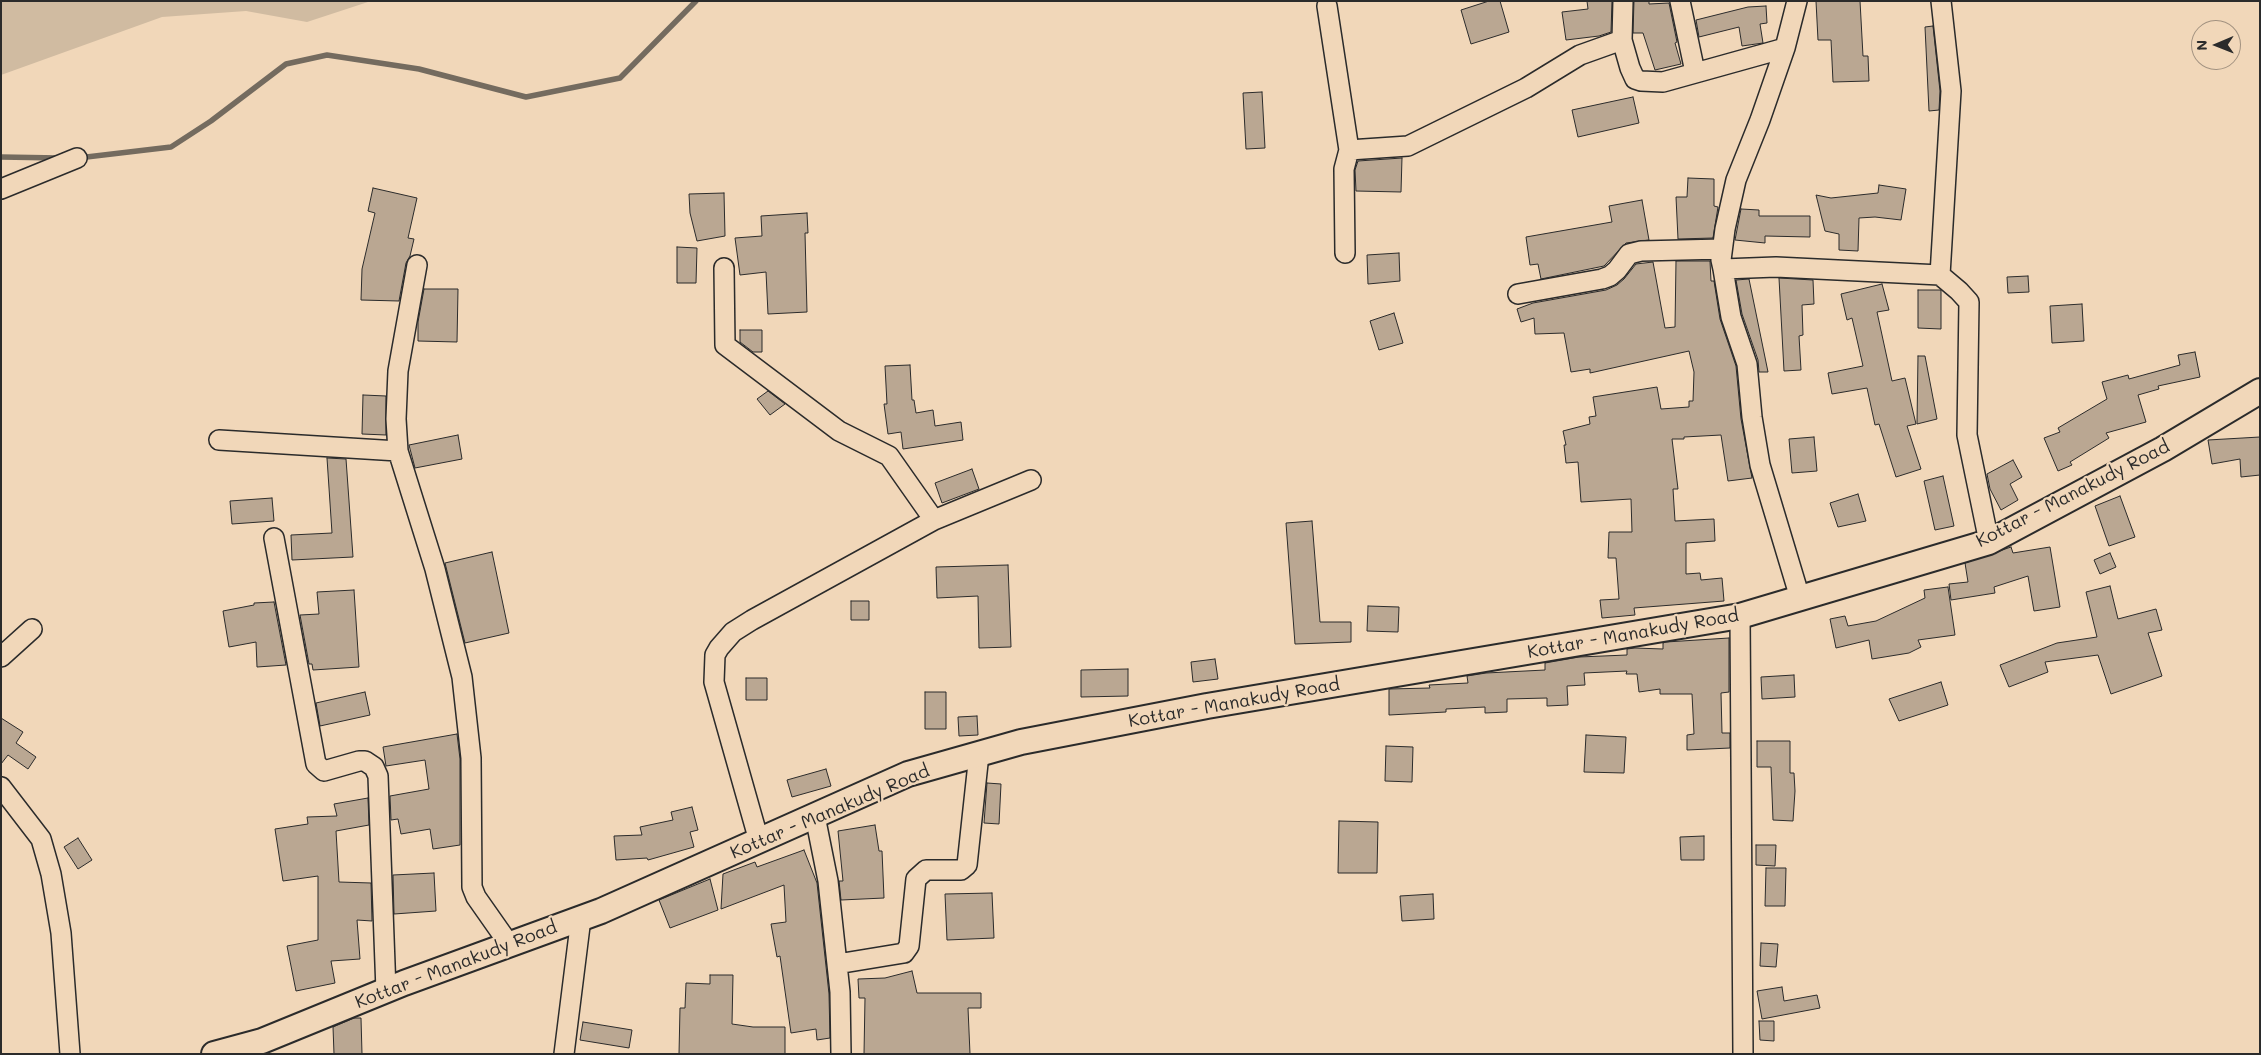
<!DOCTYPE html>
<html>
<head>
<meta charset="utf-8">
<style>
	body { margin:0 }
	#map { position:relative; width:2261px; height:1055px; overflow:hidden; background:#f1d7b9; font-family:Mali,sans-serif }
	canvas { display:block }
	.frame { position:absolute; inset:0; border:2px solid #2b2b2b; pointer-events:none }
	.north { position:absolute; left:2191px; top:20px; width:50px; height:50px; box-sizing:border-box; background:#f1d7b9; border:1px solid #a29280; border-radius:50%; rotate:269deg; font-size:14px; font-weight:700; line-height:20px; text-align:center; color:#2b2b2b }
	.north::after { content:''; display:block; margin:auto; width:18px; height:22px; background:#2b2b2b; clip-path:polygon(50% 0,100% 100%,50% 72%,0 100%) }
</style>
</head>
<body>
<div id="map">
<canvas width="2261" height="1055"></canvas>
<div class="frame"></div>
<div class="north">N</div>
</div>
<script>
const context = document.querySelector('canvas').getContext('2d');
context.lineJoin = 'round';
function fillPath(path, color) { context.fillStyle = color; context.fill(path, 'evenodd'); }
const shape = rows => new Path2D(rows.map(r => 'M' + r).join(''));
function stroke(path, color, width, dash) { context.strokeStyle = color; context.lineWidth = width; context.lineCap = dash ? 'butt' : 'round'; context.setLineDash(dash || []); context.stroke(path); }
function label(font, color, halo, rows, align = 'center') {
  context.font = font + ' Mali,sans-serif'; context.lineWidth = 4.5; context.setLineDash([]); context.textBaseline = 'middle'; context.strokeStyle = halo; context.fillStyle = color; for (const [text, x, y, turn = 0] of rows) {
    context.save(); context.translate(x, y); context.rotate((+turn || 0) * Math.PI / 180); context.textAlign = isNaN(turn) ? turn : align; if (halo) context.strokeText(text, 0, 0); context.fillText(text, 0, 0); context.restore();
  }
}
fillPath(shape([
	[1,1,371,1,307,22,246,11,162,17,1,75]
]), '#d0bba1');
stroke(shape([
	[1,157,59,158],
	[78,158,171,147,211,121,286,64,327,55,419,69,526,97,620,78,696,1]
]), '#746b5f', 5.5);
const building = shape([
	[1489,1,1500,1,1509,32,1471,44,1461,10,1489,1],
	[1587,1,1612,1,1611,32,1599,36,1566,40,1562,12,1588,9,1587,1],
	[1634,1,1649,1,1649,4,1669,3,1677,42,1675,43,1681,64,1655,70,1643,33,1633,33,1634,1],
	[1816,1,1860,1,1863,56,1868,56,1869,81,1833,82,1831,40,1818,40,1816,1],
	[1766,6,1767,23,1760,24,1763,43,1742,46,1739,27,1699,37,1696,20,1748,7,1766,6],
	[1933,26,1940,91,1939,110,1929,111,1925,27,1933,26],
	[1262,92,1265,148,1246,149,1243,93,1262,92],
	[1633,97,1639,123,1578,137,1572,110,1633,97],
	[1402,158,1401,192,1356,191,1355,170,1358,161,1402,158],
	[1688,178,1714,179,1714,206,1718,207,1713,238,1678,239,1676,197,1687,197,1688,178],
	[1879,185,1906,189,1901,220,1875,217,1859,218,1858,251,1839,250,1839,234,1825,231,1816,195,1831,198,1878,193,1879,185],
	[373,188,417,198,408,238,414,239,410,256,406,263,399,301,361,300,362,269,375,213,368,211,373,188],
	[724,193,725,236,697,241,690,213,689,194,724,193],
	[1642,200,1649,240,1626,243,1604,266,1541,279,1538,264,1530,265,1526,237,1612,222,1609,206,1642,200],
	[1741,209,1759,210,1759,216,1810,216,1810,237,1765,236,1765,243,1735,240,1741,209],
	[807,213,808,233,805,233,807,312,768,314,766,272,740,275,735,238,762,236,761,216,807,213],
	[677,247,697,248,696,283,677,283,677,247],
	[1399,253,1400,281,1368,284,1367,255,1399,253],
	[1676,261,1710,261,1711,281,1714,281,1720,319,1736,366,1741,419,1752,478,1728,481,1721,435,1684,437,1684,439,1672,439,1678,489,1673,489,1675,521,1714,519,1715,541,1686,543,1686,574,1700,573,1701,580,1722,578,1724,601,1634,608,1635,615,1602,618,1600,600,1619,599,1616,558,1608,558,1609,532,1632,532,1631,499,1581,502,1578,462,1566,463,1564,445,1566,445,1563,431,1590,424,1589,417,1596,416,1593,397,1657,387,1661,409,1689,407,1689,401,1693,401,1694,372,1689,351,1590,373,1590,369,1571,372,1564,333,1535,334,1534,318,1521,322,1517,309,1533,303,1606,290,1617,285,1624,279,1636,264,1653,262,1665,328,1675,327,1676,261],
	[2028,276,2029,292,2008,293,2007,277,2028,276],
	[1779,278,1813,280,1814,304,1802,305,1803,335,1799,336,1801,370,1784,371,1779,278],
	[1749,279,1768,372,1759,372,1758,360,1742,314,1736,280,1749,279],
	[1882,284,1889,310,1877,312,1892,381,1905,378,1916,424,1907,426,1921,469,1896,477,1879,424,1875,425,1867,388,1832,394,1828,373,1863,366,1852,318,1847,320,1841,294,1882,284],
	[424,289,458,289,457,342,418,341,418,322,424,289],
	[1918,290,1941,290,1941,329,1918,328,1918,290],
	[2082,304,2084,341,2052,343,2050,306,2082,304],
	[1394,313,1403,343,1379,350,1370,321,1394,313],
	[740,330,762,330,762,352,753,352,740,342,740,330],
	[2195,352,2200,377,2158,386,2159,389,2138,395,2146,422,2106,433,2109,438,2070,462,2072,465,2058,471,2044,438,2060,432,2058,428,2107,399,2102,382,2128,375,2129,379,2180,365,2178,355,2195,352],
	[1918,356,1925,356,1937,419,1917,424,1918,356],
	[910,365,912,400,914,400,916,413,933,410,935,426,961,422,963,440,903,449,901,432,888,434,884,404,887,404,885,366,910,365],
	[768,391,785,404,770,415,757,399,768,391],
	[363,395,386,396,386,435,362,434,363,395],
	[458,435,462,459,415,468,409,445,458,435],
	[1814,437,1817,471,1792,473,1789,439,1814,437],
	[2260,437,2260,475,2241,477,2240,459,2212,464,2208,440,2260,437],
	[327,458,346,459,353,557,292,560,291,535,332,533,327,458],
	[2013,460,2022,477,2010,484,2018,500,2001,510,1990,489,1987,474,2013,460],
	[972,469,979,489,942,503,935,483,972,469],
	[1943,476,1954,526,1935,530,1924,481,1943,476],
	[1858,494,1866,521,1838,527,1830,503,1858,494],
	[2120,496,2135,537,2109,546,2095,506,2120,496],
	[272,498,274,521,232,524,230,501,272,498],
	[1312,521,1320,622,1351,622,1351,642,1295,644,1286,523,1312,521],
	[2011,547,2013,553,2050,547,2060,607,2034,611,2028,576,1994,587,1995,593,1951,600,1949,584,1968,582,1965,563,2011,547],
	[492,552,509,633,465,643,445,563,492,552],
	[2110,553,2116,567,2100,574,2094,560,2110,553],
	[1008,565,1011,647,979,648,978,596,937,598,936,567,1008,565],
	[2110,586,2118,619,2156,609,2162,630,2148,633,2162,676,2111,694,2098,655,2045,662,2048,672,2009,687,2000,665,2057,643,2097,637,2086,592,2110,586],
	[1948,587,1955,635,1918,640,1921,647,1909,653,1872,659,1869,640,1836,648,1830,619,1845,616,1848,626,1876,621,1925,598,1924,590,1948,587],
	[354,590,359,667,313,670,312,664,309,664,300,615,319,614,317,592,354,590],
	[851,601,869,601,869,620,851,620,851,601],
	[274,602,286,665,257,667,256,642,229,647,223,611,254,605,254,603,274,602],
	[1368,606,1399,607,1398,632,1367,631,1368,606],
	[1729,638,1729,692,1721,693,1722,733,1730,733,1730,748,1687,750,1687,735,1694,734,1692,694,1660,694,1660,689,1639,692,1637,674,1626,674,1627,671,1584,673,1585,685,1567,686,1568,705,1547,706,1547,698,1507,699,1507,712,1485,713,1485,707,1446,709,1446,712,1389,715,1389,689,1430,688,1429,685,1468,683,1467,676,1486,673,1545,670,1545,663,1579,657,1627,655,1627,649,1635,648,1663,649,1663,643,1666,642,1729,638],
	[1215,659,1218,679,1193,682,1191,662,1215,659],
	[1128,669,1128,696,1081,697,1081,670,1128,669],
	[1794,675,1795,697,1762,699,1761,677,1794,675],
	[746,678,767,678,767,700,746,700,746,678],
	[1941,682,1948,705,1899,721,1889,699,1941,682],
	[365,692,370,715,320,726,316,703,365,692],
	[925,692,946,692,946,729,925,729,925,692],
	[977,716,978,735,959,736,958,717,977,716],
	[1,718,23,732,16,743,36,757,28,769,8,755,1,764,1,718],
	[457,734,460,759,460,845,433,849,430,829,401,834,398,819,391,820,390,796,429,789,425,760,386,766,383,747,457,734],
	[1586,735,1626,737,1624,773,1584,772,1586,735],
	[1757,741,1790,741,1790,773,1794,773,1795,791,1793,821,1773,820,1771,767,1757,767,1757,741],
	[1386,746,1413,747,1412,782,1385,781,1386,746],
	[826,769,831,786,792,797,787,780,826,769],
	[987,783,1001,784,999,824,984,823,987,783],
	[368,798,369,825,336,831,339,882,371,883,372,921,357,920,360,959,331,961,335,983,296,991,287,946,318,940,318,876,283,881,275,829,308,824,307,817,337,816,334,804,368,798],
	[692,807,698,830,690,832,694,847,648,860,647,858,616,860,614,836,642,835,640,827,673,820,671,812,692,807],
	[1339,821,1378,822,1377,873,1338,873,1339,821],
	[875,825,879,851,882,851,884,898,841,900,839,881,843,881,838,831,875,825],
	[1704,836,1704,860,1681,860,1680,837,1704,836],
	[78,838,92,860,78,869,64,847,78,838],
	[1756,845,1776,845,1775,866,1756,865,1756,845],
	[804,850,817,883,829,994,830,1038,817,1040,816,1029,791,1033,780,956,777,957,771,924,786,922,784,885,721,909,723,874,755,862,757,867,804,850],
	[1766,868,1786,868,1785,906,1765,906,1766,868],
	[434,873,436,911,394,914,393,875,434,873],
	[710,879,718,910,670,928,659,900,710,879],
	[992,893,994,938,947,940,945,894,992,893],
	[1433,894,1434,919,1402,921,1400,896,1433,894],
	[1761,943,1778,944,1776,967,1760,966,1761,943],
	[912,971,917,993,981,993,981,1008,968,1008,970,1054,864,1054,865,998,859,998,858,979,885,978,912,971],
	[710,975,733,975,732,1024,753,1027,785,1027,785,1054,679,1054,680,1008,685,1008,686,983,710,984,710,975],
	[1782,987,1784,1001,1817,995,1820,1008,1762,1019,1757,991,1782,987],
	[354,1018,361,1018,362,1054,334,1054,333,1027,354,1018],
	[1759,1021,1774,1021,1774,1041,1760,1040,1759,1021],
	[583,1022,632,1030,629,1048,580,1040,583,1022]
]);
fillPath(building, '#baa792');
stroke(building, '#2b2b2b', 1);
const minor = shape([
	[1623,1,1622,40,1630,68,1635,79,1641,81,1663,82,1785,48],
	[1680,1,1695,72],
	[1797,1,1785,48,1760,120,1736,180,1725,229,1721,260,1723,269,1776,267,1940,275,1959,291,1969,302,1967,435,1989,542],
	[1327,6,1349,150,1344,169,1345,253],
	[1349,150,1408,146,1526,88,1580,55,1622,40],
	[1,189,77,158],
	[417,265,398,371,396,419,398,451,435,569,462,677,471,758,472,887,476,897,509,944],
	[724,268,725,345,839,431,889,456,934,520],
	[1723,269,1731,317,1747,364,1752,417,1760,465,1800,598],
	[1940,275,1951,91,1941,1],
	[1518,294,1602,279,1610,276,1617,270,1629,254,1641,251,1722,249],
	[219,440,398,451],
	[274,538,316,764,324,771,359,761,365,761,374,767,378,776,386,991],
	[1740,616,1743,1054],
	[1,657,32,629],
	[1,787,41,839,51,874,61,933,70,1054],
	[815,816,828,881,840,992,841,1054],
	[759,841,714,682,715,655,719,648,733,632,752,620,934,520,1031,480],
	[837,964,904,953,909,946,916,879,926,870,961,870,967,865,979,754],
	[564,1054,581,918]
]);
const major = shape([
	[214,1054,262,1041,404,983,601,911,908,774,1021,742,1207,706,1740,616,1989,542,2163,449,2260,391]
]);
stroke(minor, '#2b2b2b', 22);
stroke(major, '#2b2b2b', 28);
stroke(minor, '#f1d7b9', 19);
stroke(major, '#f1d7b9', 24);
label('18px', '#2b2b2b', '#f1d7b9', [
	["Kottar - Manakudy Road",2073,494,-27],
	["Kottar - Manakudy Road",1633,634,-10],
	["Kottar - Manakudy Road",1234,703,-10],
	["Kottar - Manakudy Road",830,812,-23],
	["Kottar - Manakudy Road",456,965,-21]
]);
</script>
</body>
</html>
